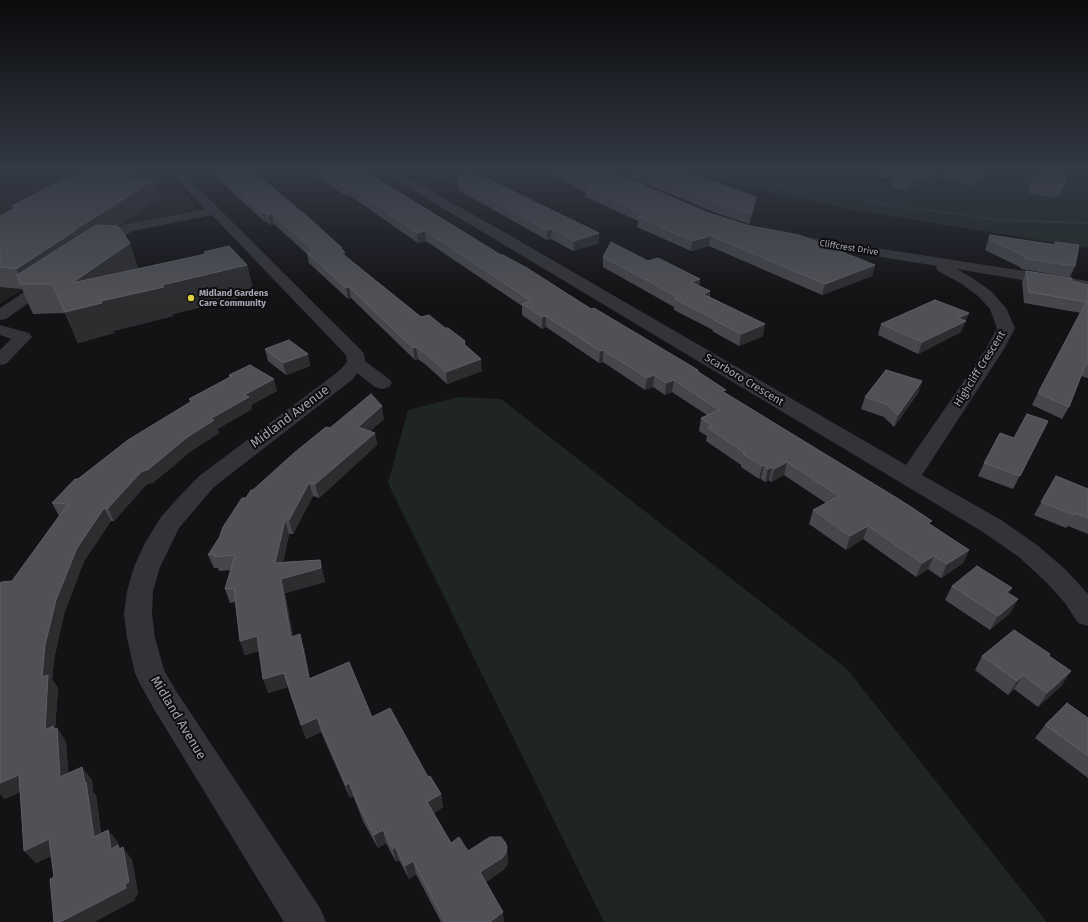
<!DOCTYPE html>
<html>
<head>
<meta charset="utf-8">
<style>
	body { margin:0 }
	canvas { display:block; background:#131214 }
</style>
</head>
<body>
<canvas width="1088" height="922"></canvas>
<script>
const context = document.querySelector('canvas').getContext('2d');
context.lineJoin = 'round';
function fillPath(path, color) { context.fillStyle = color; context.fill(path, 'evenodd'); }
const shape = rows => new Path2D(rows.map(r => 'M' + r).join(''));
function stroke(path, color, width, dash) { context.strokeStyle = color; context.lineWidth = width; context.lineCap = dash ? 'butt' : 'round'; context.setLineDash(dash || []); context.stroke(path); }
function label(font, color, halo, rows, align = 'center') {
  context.font = font + ' "Fira Sans",sans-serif'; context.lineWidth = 4; context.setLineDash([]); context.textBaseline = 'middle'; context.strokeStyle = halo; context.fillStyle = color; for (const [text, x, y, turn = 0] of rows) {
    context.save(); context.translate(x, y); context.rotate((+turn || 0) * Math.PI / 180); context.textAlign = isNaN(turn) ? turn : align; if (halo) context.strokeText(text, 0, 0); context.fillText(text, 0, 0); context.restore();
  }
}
fillPath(shape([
	[136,168,162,168,198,208,123,226,0,304,0,181,18,172,87,175]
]), '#1f1e20');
fillPath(shape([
	[691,168,813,168,919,188,980,172,1028,175,1039,168,1063,168,1088,173,1088,248,847,209,719,181],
	[459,397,501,399,847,669,1047,922,604,922,388,483,408,410]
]), '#1f2621');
fillPath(shape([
	[735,168,740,168,800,191,811,194,860,198,913,208,960,213,997,219,1088,222,1088,224,997,221,960,215,913,210,860,200,811,196,798,193,735,168]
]), '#2d323b');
fillPath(shape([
	[166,168,178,168,361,350,364,354,365,361,389,379,392,383,389,387,382,389,375,387,357,373,353,379,214,487,179,528,160,567,153,591,152,614,155,638,164,670,176,691,320,908,326,922,284,922,154,709,139,682,135,673,127,638,124,614,127,591,134,567,145,543,161,517,178,498,198,477,339,371,347,362,346,355,212,215,132,231,102,252,97,253,92,252,90,249,92,246,123,225,205,209,166,168],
	[376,168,390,168,511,236,906,465,986,349,997,328,990,309,979,297,962,284,938,271,936,268,937,266,787,242,782,241,780,238,782,235,787,234,1088,281,1088,291,957,269,972,278,991,291,1006,308,1015,328,1004,349,922,475,1001,520,1037,545,1065,569,1088,594,1088,626,1078,623,1065,603,1047,583,1019,557,983,532,376,168],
	[978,168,1003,168,1055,178,1059,179,1061,181,1059,183,1055,184,984,171,978,168],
	[50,276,55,278,58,281,55,284,6,319,0,320,0,308,45,278,50,276],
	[0,325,29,333,32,337,6,364,0,365,0,350,11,339,0,335,0,325]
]), '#343438');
fillPath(shape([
	[2,168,17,168,15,170,0,176,0,169,2,168]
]), '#505057');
fillPath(shape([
	[92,168,155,168,159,179,155,182,160,197,117,226,139,269,205,254,204,252,247,265,254,294,173,314,173,316,113,331,114,333,78,343,65,313,33,314,22,289,0,287,0,216,13,209,12,206,75,177],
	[206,168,249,168,342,248,342,250,346,256,421,317,445,328,465,341,465,346,482,371,447,384,426,365,418,359,415,360,351,298,348,299,309,263,307,254,274,224,270,225,267,222,265,222],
	[305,168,377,168,377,170,367,172,501,255,698,372,725,393,969,550,963,563,941,578,928,569,916,577,863,539,846,550,809,524,813,510,826,503,784,475,771,482,769,480,765,482,761,479,759,479,741,467,741,465,706,441,707,436,699,431,701,418,707,415,672,392,665,395,653,387,645,390,603,362,599,363,546,327,542,329,522,315,522,306,426,241,418,243,349,195,344,195],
	[417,168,476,168,476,169,470,170,599,233,599,243,573,251,551,239,547,240,458,190,457,181,462,172,436,178],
	[534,168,603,168,706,212,875,265,872,276,822,295,709,246,691,251,637,227,638,221,586,197,586,193,582,191,582,190],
	[608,168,676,168,755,206,749,224,716,213],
	[850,168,1000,168,997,175,974,186,945,180,907,190,892,188,892,186,890,186,892,180],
	[1038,168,1070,168,1061,195,1058,195,1057,198,1027,193],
	[990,235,1054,245,1055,242,1075,266,1070,277,1021,269,1020,267,985,250],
	[603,257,648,261,700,279,699,286,710,291,710,297,763,336,739,346,712,331,713,330,674,310,674,307,603,267],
	[1026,271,1088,285,1088,378,1081,376,1069,407,1062,419,1032,405,1038,393,1081,313,1024,303,1022,282],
	[969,313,961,332,918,354,878,335,881,324],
	[265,349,308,354,310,366,286,375,268,361],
	[229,375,277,391,251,405,252,409,217,429,219,433,191,451,154,482,146,485,114,521,111,521,84,561,64,614,54,659,52,680,58,688,55,729,57,728,66,742,68,773,92,780,93,792,96,795,101,833,108,830,118,843,118,845,120,848,132,860,138,894,135,897,135,900,94,922,54,922,54,877,51,856,36,863,20,792,4,799,12,581,59,516,52,503,78,479,190,402,189,399,229,378],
	[922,381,918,393,894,427,884,417,861,409,865,397],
	[384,419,370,431,375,433,377,445,319,498,313,496,293,534,289,534,283,562,320,560,325,582,285,593,293,636,304,648,310,678,372,717,428,777,441,794,443,807,434,813,451,843,468,851,508,860,507,865,503,870,486,882,504,922,441,922,416,874,409,879,399,860,396,862,386,843,378,848,364,823,353,796,350,798,321,732,306,739,288,687,268,693,259,651,245,655,240,641,235,602,230,603,225,589,231,570,219,571,218,568,214,568,208,555,246,498,253,490,330,428],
	[1048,421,1013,489,978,476,984,463,1014,438],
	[1056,476,1088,489,1088,534,1068,526,1066,528,1034,515],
	[952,586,1012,588,1009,593,1018,599,1010,613,990,630,945,600],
	[982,656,1049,656,1062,685,1038,707,1014,689,1008,695,975,670],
	[1088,718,1088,778,1035,738,1045,725]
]), '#46464b');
fillPath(shape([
	[145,168,155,168,159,179,155,182,160,197,82,249,23,284,16,269,73,231,126,179],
	[356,168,377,168,377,170,357,174],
	[441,168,476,168,476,169,436,178,435,169],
	[997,168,1000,168,997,175,974,186,977,178],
	[948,171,945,180,907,190,910,181],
	[756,197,755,206,749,224,751,214],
	[263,213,265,213,267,222,265,222],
	[272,214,274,224,270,225,268,215],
	[552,229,551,239,547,240,547,230],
	[425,231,426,241,418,243,417,233],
	[599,233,599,243,573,251,574,241],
	[711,236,709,246,691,251,692,241],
	[130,243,139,271,101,301,162,285,247,265,254,294,173,314,173,316,113,331,114,333,78,343,65,312,72,283],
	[340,248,342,248,343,253,345,252,347,262,343,263],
	[875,265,872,276,822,295,825,284],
	[700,279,698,290,691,282],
	[349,287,351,298,348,299,346,288],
	[710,291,709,302,703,294],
	[969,313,961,332,918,354,922,342,958,318],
	[546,316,546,327,542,329,542,317],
	[765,324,763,336,739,346,741,334],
	[416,347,418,359,415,360,413,348],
	[603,350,603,362,599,363,600,351],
	[308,354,310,366,286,375,283,363],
	[481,359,482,371,447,384,446,372],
	[654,375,653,387,645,390,647,378],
	[274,379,277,391,251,405,252,409,217,429,219,433,191,451,154,482,146,485,114,521,108,508,141,472,210,419,244,395],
	[674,380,672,392,665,395,666,383],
	[922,381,918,393,894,427,898,415],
	[382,406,384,419,360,440,358,427],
	[375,433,377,445,319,498,315,484],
	[787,462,784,475,771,482,774,469],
	[764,465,761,479,759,479,762,466],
	[772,467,769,480,765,482,768,469],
	[309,483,313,496,293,534,289,520],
	[104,508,111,521,84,561,64,614,54,659,52,680,58,688,55,729,57,728,66,742,70,790,60,777,45,730,42,677,45,645,56,600,77,548],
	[285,520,289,534,280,576,275,563],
	[868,526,863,539,846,550,850,536],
	[969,550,963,563,941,578,947,564],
	[934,556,928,569,916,577,922,563],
	[320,560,325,582,285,593,296,651,291,637,281,579],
	[1012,588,1004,601,1006,592],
	[1018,599,1010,613,990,630,998,616],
	[300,634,304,648,313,692,309,679],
	[257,636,262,650,245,655,240,641],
	[1071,671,1062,685,1038,707,1047,693],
	[284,673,288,687,268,693,263,679],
	[1023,675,1014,689,1008,695,1017,681],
	[317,718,321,732,306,739,301,725],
	[82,767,92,780,93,792,96,795,103,850,94,837],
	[19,775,30,788,4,799,0,794,0,783],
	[349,783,353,796,350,798,346,785],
	[441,794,443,807,430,815,427,802],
	[108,830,118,843,121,861,111,849],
	[383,830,386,843,378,848,374,835],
	[49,839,60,852,36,863,24,851],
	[118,845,124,853,123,847,132,860,138,894,135,897,135,900,94,922,60,922,119,849],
	[395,847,399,860,396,862,393,849],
	[507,847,508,860,507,865,503,870,482,885,480,872],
	[413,861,416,874,409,879,405,866],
	[503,912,504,922,490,922]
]), '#2d2d30');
const building = shape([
	[92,168,145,168,126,179,154,180,73,231,75,231,16,269,0,267,0,216,19,206,12,206,68,177,75,177,92,168],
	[213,168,249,168,309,218,342,248,340,248,345,252,341,253,421,317,429,315,445,328,448,328,465,341,464,344,481,359,446,372,425,353,416,347,413,348,349,287,346,288,307,253,314,251,272,214,268,215,265,213,263,213,213,168],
	[316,168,359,168,501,255,503,255,527,268,591,309,594,308,698,370,697,371,726,390,722,391,905,503,932,521,928,523,969,550,947,564,934,556,922,563,868,526,850,536,813,510,839,496,787,462,774,469,772,467,768,469,764,465,762,466,743,454,745,453,708,428,712,426,701,418,719,410,674,380,666,383,654,375,647,378,603,350,600,351,546,316,542,317,522,304,531,301,425,231,417,233,348,186,343,186,316,168],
	[432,168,441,168,435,169,432,168],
	[465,168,599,233,574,241,552,229,547,230,457,181,465,168],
	[553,168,603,168,706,212,746,225,799,235,875,265,825,284,711,236,692,241,638,217,646,215,586,188,593,187,582,182,584,182,553,168],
	[630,168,676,168,756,197,751,214,717,203,630,168],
	[881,168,997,168,977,178,948,171,910,181,894,179,895,177,893,177,896,172,881,168],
	[1057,168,1070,168,1064,186,1062,186,1061,189,1031,184,1036,173,1058,177,1064,175,1066,172,1063,169,1057,168],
	[96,225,118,226,130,243,72,283,206,254,204,252,229,246,247,265,162,285,164,287,101,301,102,303,65,312,52,284,20,284,17,275,96,225],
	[990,235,1056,245,1055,242,1079,245,1075,266,1025,259,1025,256,989,240,990,235],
	[611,242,648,261,658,258,700,279,691,282,710,291,703,294,765,324,741,334,714,320,716,320,675,299,676,296,603,257,611,242],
	[1026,271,1072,278,1072,281,1088,285,1088,364,1086,363,1069,407,1038,393,1086,302,1029,292,1026,271],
	[935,300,969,313,958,318,966,321,922,342,881,324,935,300],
	[289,340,308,354,283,363,265,349,289,340],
	[250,365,274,379,244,395,249,397,210,419,214,420,186,438,149,469,141,472,108,508,104,508,77,548,56,600,45,645,42,677,48,675,45,730,53,726,54,729,57,728,60,777,82,767,85,783,86,782,94,837,108,830,111,849,118,845,119,849,123,847,129,882,125,884,126,888,60,922,54,922,50,879,54,877,49,839,24,851,19,775,0,783,0,584,1,582,12,581,68,504,52,503,75,479,78,479,128,440,192,401,189,399,232,376,229,375,250,365],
	[886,370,922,381,898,415,888,405,865,397,886,370],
	[371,394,382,406,358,427,375,433,315,484,309,483,289,520,285,520,275,563,320,560,321,568,281,579,291,637,300,634,309,679,349,662,372,717,390,708,428,777,430,776,441,794,427,802,451,843,459,837,468,851,490,837,501,837,505,842,507,847,506,853,502,858,480,872,503,912,490,922,452,922,451,921,450,922,445,922,413,861,405,866,395,847,393,849,383,830,374,835,361,810,349,783,346,785,317,718,301,725,284,673,263,679,257,636,240,641,234,588,225,589,235,555,214,557,215,554,208,555,219,538,223,527,242,498,246,498,251,490,253,490,294,453,326,427,330,428,371,394],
	[1027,414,1048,421,1020,476,984,463,1000,433,1014,438,1027,414],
	[1056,476,1088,489,1088,518,1075,513,1074,515,1041,502,1056,476],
	[977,566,1012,588,1006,592,1018,599,998,616,952,586,977,566],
	[1014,630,1050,654,1049,656,1071,671,1047,693,1023,675,1017,681,982,656,1014,630],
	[1067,703,1088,718,1088,756,1045,725,1067,703]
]);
fillPath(building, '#505156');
stroke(building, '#5e5e65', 1);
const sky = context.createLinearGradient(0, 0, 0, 297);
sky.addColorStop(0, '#0a0a0b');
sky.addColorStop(0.57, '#333945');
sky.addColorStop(1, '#33394500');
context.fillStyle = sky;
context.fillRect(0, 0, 1088, 297);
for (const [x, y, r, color] of [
	[191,298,4,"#ddd041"]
]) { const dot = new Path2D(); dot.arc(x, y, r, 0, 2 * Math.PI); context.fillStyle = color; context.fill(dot); stroke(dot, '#0e0d0f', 1.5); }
label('9px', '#a5a6b3', '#0e0d0f', [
	["Cliffcrest Drive",849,248,9]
]);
label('bold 9px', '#a5a6b3', '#0e0d0f', [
	["Midland Gardens",199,293],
	["Care Community",199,303]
], 'left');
label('11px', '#a5a6b3', '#0e0d0f', [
	["Highcliff Crescent",980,369,-58],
	["Scarboro Crescent",744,380,31]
]);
label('13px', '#a5a6b3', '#0e0d0f', [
	["Midland Avenue",290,417,-37],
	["Midland Avenue",178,718,59]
]);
</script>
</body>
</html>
